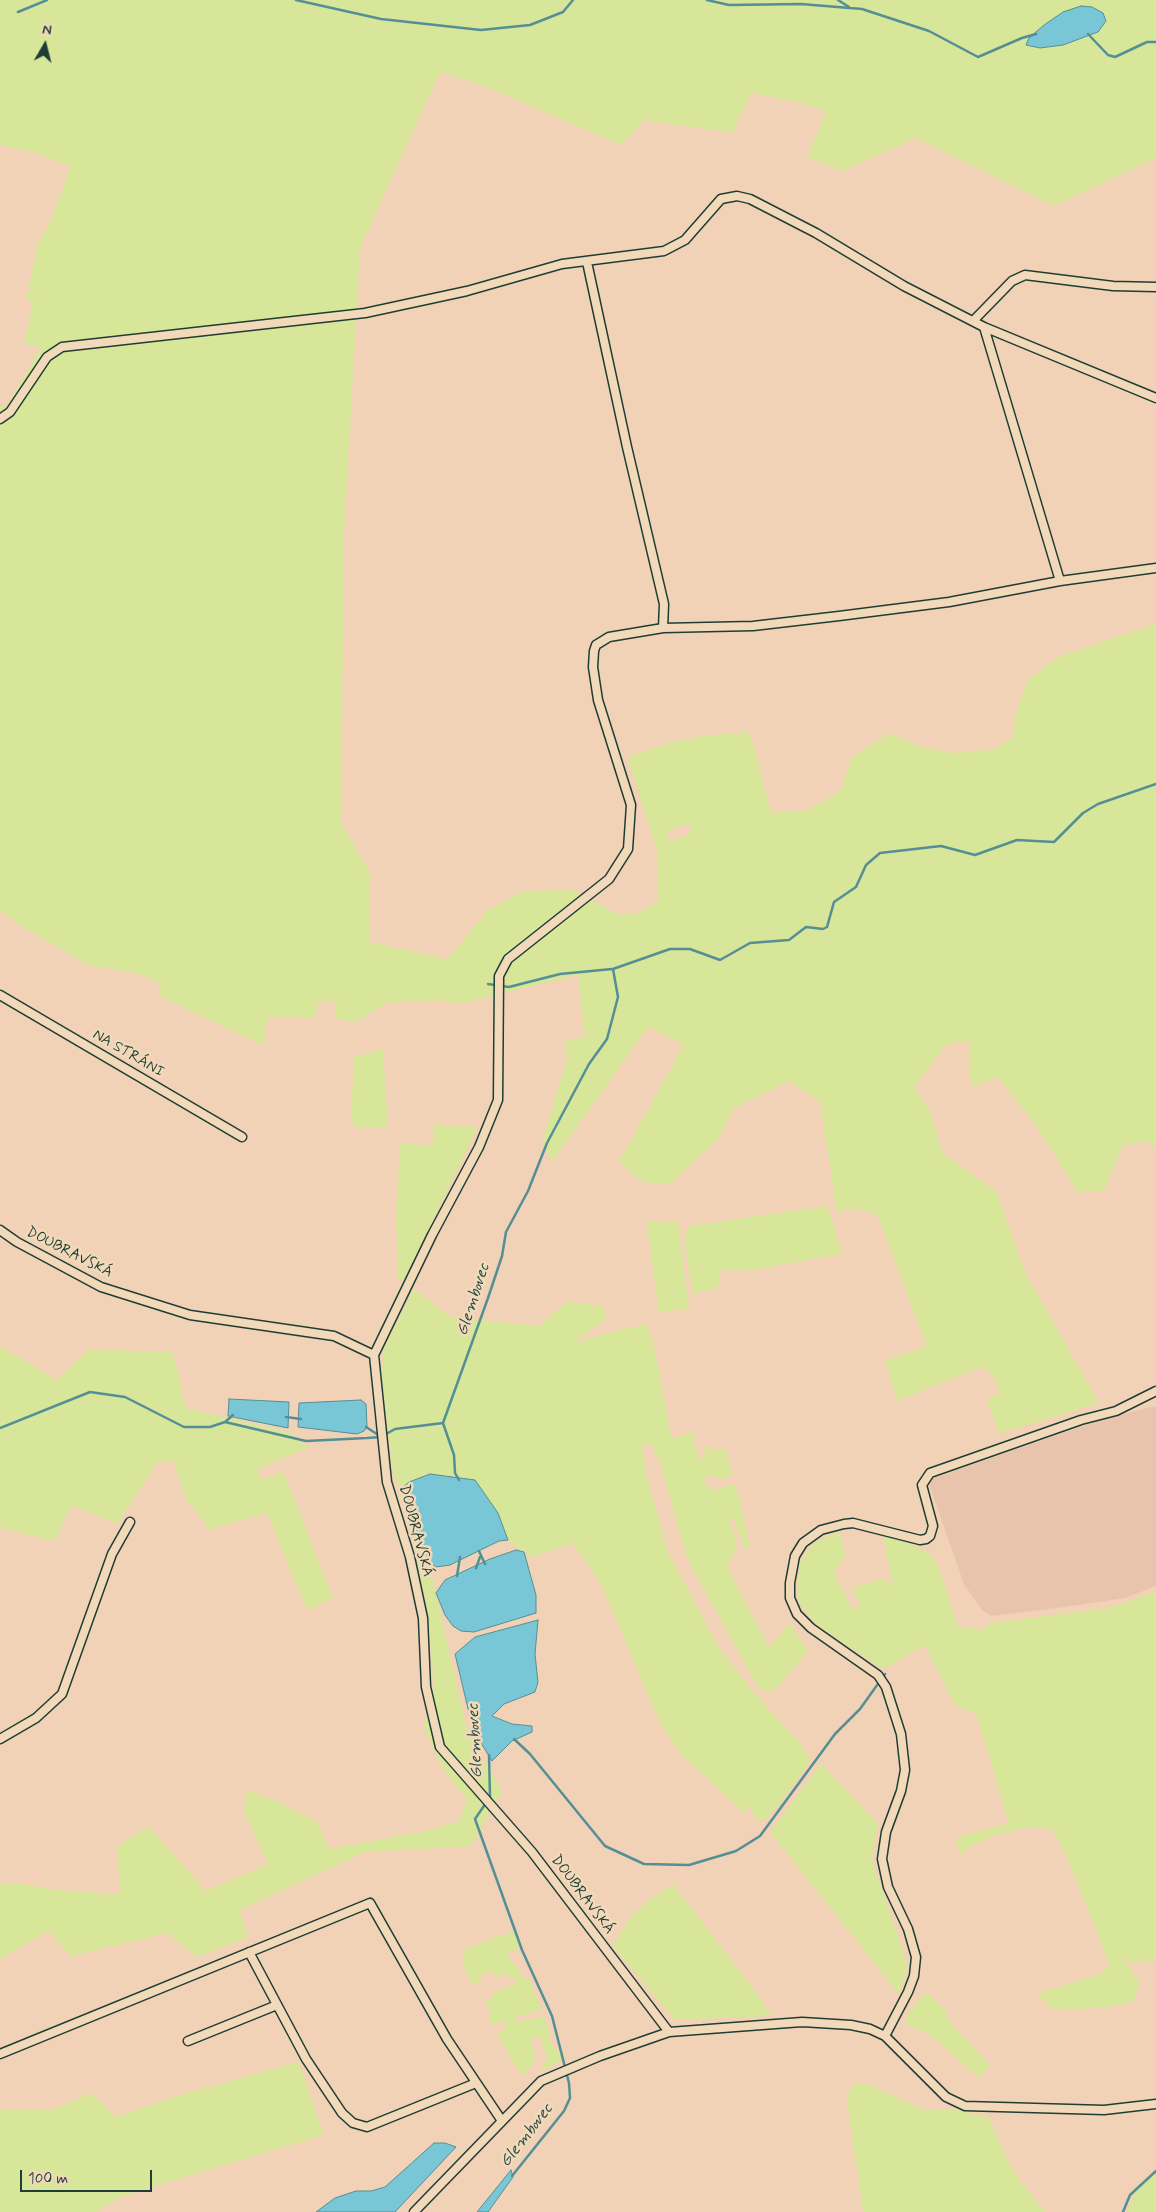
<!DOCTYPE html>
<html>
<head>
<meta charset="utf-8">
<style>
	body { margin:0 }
	#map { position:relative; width:1156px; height:2212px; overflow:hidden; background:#f1d2b6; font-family:Mynerve,sans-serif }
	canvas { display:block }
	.north { position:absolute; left:20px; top:20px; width:50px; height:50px; -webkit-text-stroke:4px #f1d9b9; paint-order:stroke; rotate:8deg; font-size:14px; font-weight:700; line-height:20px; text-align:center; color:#1f3d34 }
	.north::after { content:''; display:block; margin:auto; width:18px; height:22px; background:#1f3d34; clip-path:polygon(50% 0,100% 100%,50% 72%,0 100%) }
	.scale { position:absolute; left:20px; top:2170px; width:132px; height:22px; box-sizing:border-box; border:2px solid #1f3d34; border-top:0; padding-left:6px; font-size:15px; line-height:18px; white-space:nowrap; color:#1f3d34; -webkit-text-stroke:4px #f1d9b9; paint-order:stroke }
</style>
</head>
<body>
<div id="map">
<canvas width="1156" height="2212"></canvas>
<div class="north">N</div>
<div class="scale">100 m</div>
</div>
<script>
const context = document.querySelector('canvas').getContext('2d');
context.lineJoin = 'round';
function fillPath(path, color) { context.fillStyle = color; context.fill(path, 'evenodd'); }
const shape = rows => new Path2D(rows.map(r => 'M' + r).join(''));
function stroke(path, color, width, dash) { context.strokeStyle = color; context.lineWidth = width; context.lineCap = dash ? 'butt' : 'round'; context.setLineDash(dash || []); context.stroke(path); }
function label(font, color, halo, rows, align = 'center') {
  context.font = font + ' Mynerve,sans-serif'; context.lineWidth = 5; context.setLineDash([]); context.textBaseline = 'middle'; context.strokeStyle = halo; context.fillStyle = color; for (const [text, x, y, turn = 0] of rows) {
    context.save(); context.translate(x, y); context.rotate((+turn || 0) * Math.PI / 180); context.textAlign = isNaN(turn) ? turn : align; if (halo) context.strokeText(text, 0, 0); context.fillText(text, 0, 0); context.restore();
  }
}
fillPath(shape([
	[1156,1406,1156,1586,1125,1598,1065,1607,991,1616,982,1610,964,1584,929,1484,932,1479,1103,1419]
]), '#e9c4ad');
fillPath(shape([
	[0,0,1156,0,1156,158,1054,206,916,138,842,171,807,157,826,111,802,103,751,93,732,133,645,120,621,145,482,85,440,72,360,248,344,536,341,823,370,872,369,942,447,959,489,909,523,891,572,890,616,913,634,915,657,902,658,854,628,759,631,756,673,742,703,736,746,732,750,736,755,750,771,813,809,810,841,790,851,758,889,733,920,747,955,753,994,749,1012,738,1017,709,1028,680,1058,657,1156,624,1156,1149,1150,1141,1123,1145,1104,1190,1078,1193,1038,1128,998,1077,971,1087,969,1042,948,1043,914,1086,931,1113,942,1153,996,1191,1025,1272,1099,1403,997,1434,996,1423,988,1406,988,1400,999,1393,998,1386,994,1377,986,1369,979,1368,896,1401,886,1360,922,1348,926,1344,880,1222,875,1213,855,1209,840,1210,838,1219,820,1102,789,1081,734,1108,719,1138,670,1184,643,1182,619,1162,683,1046,688,1047,648,1027,552,1162,542,1141,567,1059,564,1041,585,1037,578,975,458,1004,441,1000,386,1003,356,1022,334,1019,337,1003,319,1000,315,1017,267,1017,264,1046,158,995,162,985,141,974,88,965,18,924,0,910,0,406,6,407,41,347,24,344,33,302,27,300,37,245,51,221,70,166,34,152,0,145],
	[1063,12,1098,32,1063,45,1040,48,1026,45,1029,38],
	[680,826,689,826,692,829,688,835,676,840,670,840,666,836,669,830],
	[383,1049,388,1126,378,1128,356,1127,351,1120,354,1057],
	[435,1124,478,1127,406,1275,403,1280,398,1279,396,1216,400,1143,432,1145],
	[828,1206,842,1254,747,1271,743,1269,719,1271,719,1287,693,1295,685,1246,686,1231,689,1226],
	[647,1221,678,1221,689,1309,659,1312,647,1228],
	[414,1289,450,1317,539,1326,566,1302,603,1306,606,1319,578,1339,578,1343,587,1338,647,1324,655,1350,671,1435,674,1438,696,1432,693,1439,700,1460,706,1456,704,1448,707,1446,715,1451,724,1448,728,1457,733,1475,723,1479,710,1475,704,1478,711,1491,734,1484,739,1495,750,1547,745,1549,733,1517,731,1517,729,1519,737,1547,727,1566,768,1646,771,1646,790,1623,808,1651,775,1690,769,1692,758,1687,687,1558,661,1465,653,1446,648,1444,642,1446,647,1478,668,1552,719,1648,757,1696,802,1746,808,1754,809,1763,779,1805,766,1818,760,1822,746,1804,745,1814,681,1754,661,1725,600,1582,573,1543,531,1557,508,1540,498,1513,430,1474,409,1482,402,1488,407,1507,429,1562,468,1734,502,1791,471,1846,365,1852,240,1910,248,1937,197,1957,167,1933,71,1956,48,1931,0,1959,0,1883,17,1883,56,1890,121,1894,117,1847,148,1826,206,1891,268,1864,244,1811,247,1790,277,1801,317,1822,329,1849,424,1831,460,1821,467,1800,443,1769,424,1727,434,1687,428,1613,412,1538,393,1469,382,1383,383,1349],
	[0,1346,57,1380,89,1349,173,1352,186,1408,291,1433,309,1447,258,1469,260,1480,284,1472,333,1598,307,1610,267,1513,210,1529,186,1500,174,1461,158,1461,117,1524,72,1505,54,1541,0,1528],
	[837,1532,840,1533,845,1556,835,1570,835,1576,852,1607,859,1607,860,1604,851,1588,883,1579,887,1580,893,1587,883,1535,887,1535,907,1542,933,1556,944,1582,957,1626,985,1630,987,1624,1112,1607,1156,1591,1156,1960,1134,1963,1123,1959,1139,1982,1134,2001,1111,2007,1054,2010,1036,1994,1103,1973,1109,1963,1066,1855,1054,1831,1046,1827,1025,1828,993,1836,965,1849,961,1857,955,1838,1009,1823,976,1714,955,1705,925,1645,886,1668,881,1668,815,1624,799,1602,797,1587,800,1562,814,1543],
	[821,1763,878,1824,872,1860,907,1963,906,1976,899,1994,770,1832],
	[673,1884,751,1986,772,2016,675,2020,615,1949,613,1945,631,1917,649,1900],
	[513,1931,521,1944,520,1947,508,1954,507,1957,518,1967,523,1977,531,1982,541,2010,518,2016,515,2021,519,2022,540,2017,545,2018,551,2043,562,2056,561,2061,540,2072,547,2056,540,2037,535,2035,531,2042,535,2055,534,2063,522,2076,497,2034,504,2031,506,2027,502,2020,492,2026,489,2022,490,2010,486,2004,487,2001,495,1992,515,1985,517,1981,504,1973,498,1979,490,1971,482,1973,481,1980,472,1985,466,1973,463,1956,463,1950],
	[928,1993,945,2010,949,2021,990,2065,979,2078,933,2037,905,2023,910,2011,924,1994],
	[299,2062,324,2135,122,2196,96,2212,0,2212,0,2110,52,2110,92,2093,115,2117,180,2095],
	[866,2083,924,2110,958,2110,989,2117,1004,2153,1018,2178,1045,2212,863,2212,847,2100,851,2085],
	[1156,2172,1156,2212,1127,2212,1138,2186]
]), '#d8e699');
const water = shape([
	[1081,6,1092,7,1103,13,1106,21,1098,32,1063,45,1040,48,1026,45,1029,38,1044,25,1063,12,1081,6],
	[229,1399,289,1402,288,1428,228,1416,229,1399],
	[361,1400,366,1404,367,1427,364,1431,357,1434,298,1427,299,1403,361,1400],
	[430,1474,475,1480,498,1513,508,1540,499,1541,450,1565,436,1567,429,1562,407,1507,402,1488,409,1482,430,1474],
	[516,1550,524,1552,536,1595,536,1613,474,1632,461,1631,453,1626,445,1615,436,1593,445,1580,490,1559,516,1550],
	[538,1620,535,1654,538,1682,535,1692,504,1704,492,1716,512,1724,532,1726,532,1732,512,1741,492,1761,478,1738,470,1717,455,1654,475,1637,538,1620],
	[434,2143,445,2143,456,2147,395,2212,316,2212,335,2198,356,2191,371,2191,385,2187,434,2143],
	[511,2170,513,2177,488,2212,477,2212,511,2170]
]);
fillPath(water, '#78c6d6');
stroke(water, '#548f95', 1);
stroke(shape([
	[296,0,381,19,481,30,530,25,563,12,573,0],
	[707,0,729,5,801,4,862,9,929,31,978,57,1022,38,1036,34],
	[838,0,849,7],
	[18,12,47,0],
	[1088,34,1108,55,1115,57,1147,42,1156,42],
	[488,984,509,987,560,974,612,969],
	[286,1417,301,1419],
	[225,1422,233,1415],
	[366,1427,380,1436],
	[0,1428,90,1392,125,1397,184,1427,210,1427,225,1422,306,1441,367,1438,381,1437,395,1429,443,1423],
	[459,1480,455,1473,454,1455,443,1423,488,1298,502,1256,506,1232,528,1191,547,1143,589,1064,607,1039,618,997,613,969,670,949,690,949,720,960,750,943,789,940,806,927,823,929,827,927,834,902,856,887,866,865,880,853,941,846,975,855,1017,840,1054,842,1083,813,1098,804,1156,784],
	[479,1551,485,1564],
	[476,1568,480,1557],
	[457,1576,460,1557],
	[514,1739,530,1754,605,1846,644,1864,689,1865,736,1851,760,1836,835,1734,860,1709,885,1674],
	[489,1755,490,1797,475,1819,522,1950,552,2016,569,2083,570,2098,564,2111,512,2176],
	[1123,2212,1130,2195,1156,2171]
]), '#548f95', 2.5);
const minor = shape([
	[974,320,1012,281,1025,275,1113,286,1156,287],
	[984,327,1060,581],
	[0,419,10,412,47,357,62,347,365,313,467,291,562,264,664,251,685,240,721,199,737,196,750,199,816,233,904,286,984,327,1156,398],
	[663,628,753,626,839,616,949,602,1060,581,1156,568],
	[0,995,242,1137],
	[0,1230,17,1242,101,1287,190,1315,334,1336,374,1355,387,1482,410,1557,423,1618,426,1687,440,1747,532,1852,669,2032],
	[374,1355,432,1235,479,1147,498,1100,499,976,508,959,609,879,628,849,631,805,598,700,593,667,594,651,596,645,609,637,663,628,664,604,627,447,587,262],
	[0,1739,36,1718,62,1694,112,1554,130,1522],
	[249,1952,306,2059,342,2113,353,2123,367,2127,476,2083],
	[885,2036,908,1992,914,1976,916,1957,908,1929,888,1887,882,1859,886,1832,901,1791,905,1770,901,1734,886,1687,878,1675,811,1628,797,1614,790,1598,790,1583,795,1556,803,1543,821,1530,844,1524,853,1523,920,1540,926,1539,930,1536,933,1526,922,1485,930,1473,1081,1420,1116,1411,1156,1391],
	[188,2041,277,2005],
	[0,2054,370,1903,447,2039,502,2121],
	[414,2212,541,2081,600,2056,669,2032,802,2022,851,2025,870,2029,885,2036,946,2097,965,2106,1104,2110,1156,2104]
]);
stroke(minor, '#1f3d34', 11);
stroke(minor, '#f1d9b9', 8);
label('15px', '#1f3d34', '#f1d9b9', [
	["NA STRÁNI",128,1054,30],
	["DOUBRAVSKÁ",69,1253,27],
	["DOUBRAVSKÁ",415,1531,75],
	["DOUBRAVSKÁ",582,1895,53]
]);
label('italic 16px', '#284b44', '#f1d9b9', [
	["Glembovec",474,1300,-72],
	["Glembovec",476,1741,-93],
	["Glembovec",527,2136,-52]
]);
</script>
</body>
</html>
